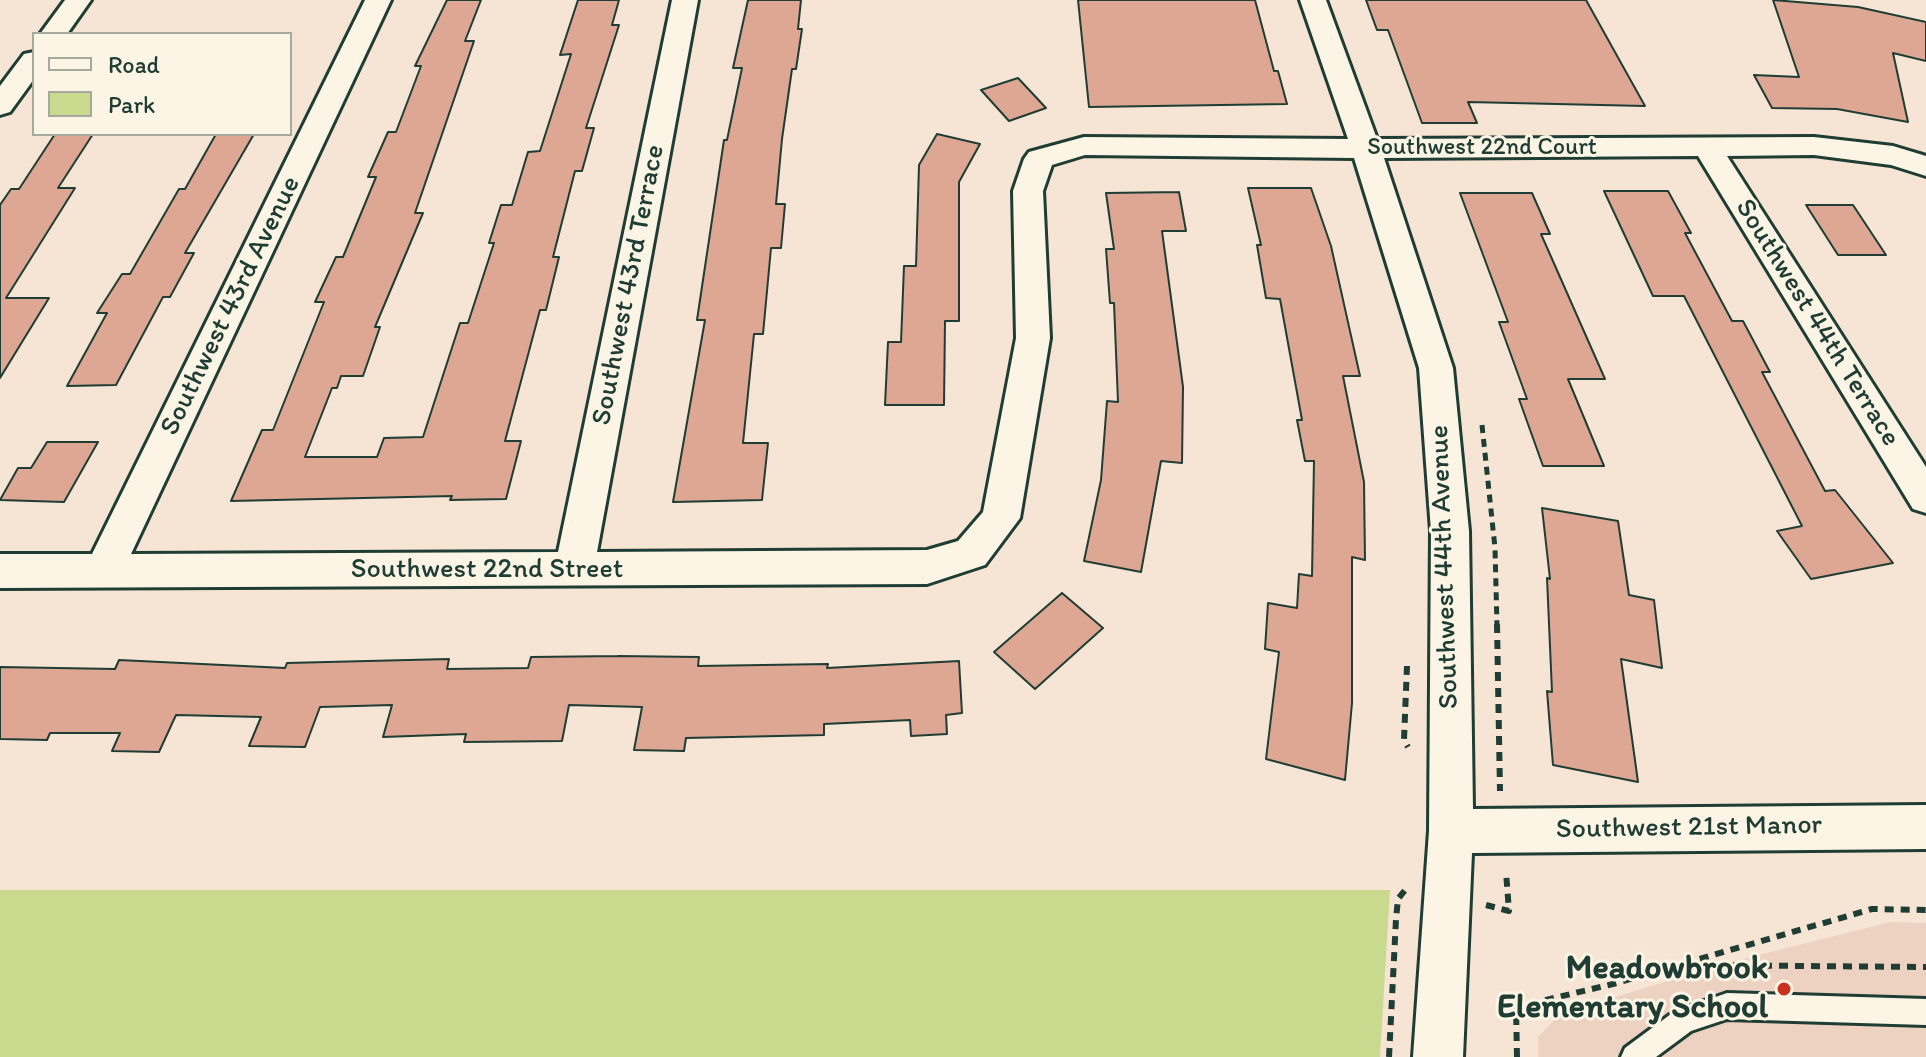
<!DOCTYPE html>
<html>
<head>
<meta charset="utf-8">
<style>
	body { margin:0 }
	#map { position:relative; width:1926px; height:1057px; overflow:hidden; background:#f6e5d5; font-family:Itim,sans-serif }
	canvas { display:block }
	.legend { position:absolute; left:32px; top:32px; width:260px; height:104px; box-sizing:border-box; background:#fcf5e5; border:2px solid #a4ab9e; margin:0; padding:10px 14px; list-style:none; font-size:24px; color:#1f3d34 }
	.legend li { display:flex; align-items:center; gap:16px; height:40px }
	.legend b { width:40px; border:2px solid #a4ab9e }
</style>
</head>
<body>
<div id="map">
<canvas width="1926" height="1057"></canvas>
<ul class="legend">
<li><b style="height:10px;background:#fcf5e5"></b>Road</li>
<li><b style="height:22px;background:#c9da8e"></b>Park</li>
</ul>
</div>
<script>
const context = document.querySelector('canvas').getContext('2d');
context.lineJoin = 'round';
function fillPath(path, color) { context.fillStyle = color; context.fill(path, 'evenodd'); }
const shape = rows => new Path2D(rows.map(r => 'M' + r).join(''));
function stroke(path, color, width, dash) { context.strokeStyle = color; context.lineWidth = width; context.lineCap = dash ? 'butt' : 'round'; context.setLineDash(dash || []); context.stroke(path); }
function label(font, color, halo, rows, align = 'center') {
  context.font = font + ' Itim,sans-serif'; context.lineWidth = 6; context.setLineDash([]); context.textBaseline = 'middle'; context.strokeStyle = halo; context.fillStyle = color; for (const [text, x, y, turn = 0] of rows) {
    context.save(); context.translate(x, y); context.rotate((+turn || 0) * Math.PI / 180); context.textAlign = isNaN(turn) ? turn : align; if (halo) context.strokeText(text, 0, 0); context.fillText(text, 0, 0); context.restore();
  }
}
fillPath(shape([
	[1891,922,1926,923,1926,1057,1538,1057,1538,1037,1560,1014,1723,964]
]), '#eed2c1');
fillPath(shape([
	[0,890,1390,890,1380,1057,0,1057]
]), '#c9da8e');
const building = shape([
	[447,0,481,0,465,41,474,41,415,213,423,213,375,327,380,327,363,376,341,376,337,388,332,388,305,457,377,457,384,438,423,437,460,323,468,323,494,243,489,243,501,205,512,205,528,152,540,151,571,54,560,55,578,0,619,0,612,25,619,25,586,128,594,128,582,171,575,171,553,257,559,257,546,310,540,310,505,441,521,441,506,499,450,500,452,496,231,501,262,430,273,430,324,302,315,302,336,257,343,257,376,177,368,177,388,132,396,132,421,66,415,66,447,0],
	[748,0,801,0,798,29,802,29,796,69,792,69,782,139,776,204,785,204,781,248,771,248,763,334,754,334,743,443,768,443,762,500,673,502,705,320,697,320,724,140,727,140,742,68,733,68,748,0],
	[1078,0,1255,0,1274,71,1278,71,1287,104,1089,107,1078,0],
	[1366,0,1586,0,1645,106,1468,102,1477,123,1422,123,1388,30,1377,30,1366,0],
	[1773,0,1858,7,1926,22,1926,61,1893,53,1908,122,1837,109,1772,108,1754,75,1799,77,1773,0],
	[1018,78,1046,108,1009,121,981,90,1018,78],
	[55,134,93,134,58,188,75,188,6,298,49,298,0,378,0,205,11,189,19,189,55,134],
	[216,134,254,134,185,253,194,253,170,297,163,297,116,385,67,386,107,313,97,313,122,274,130,274,179,189,185,189,216,134],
	[937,134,980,144,959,182,959,321,945,321,944,405,885,405,888,342,901,342,904,266,916,266,919,165,937,134],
	[1248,188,1311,188,1331,246,1360,376,1343,376,1364,482,1365,560,1352,557,1352,703,1345,780,1266,759,1279,652,1265,649,1268,603,1297,608,1299,574,1312,576,1314,461,1305,461,1297,420,1302,420,1280,299,1266,298,1257,245,1261,245,1248,188],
	[1604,191,1668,191,1691,233,1685,233,1732,321,1743,321,1770,372,1762,372,1825,491,1835,490,1893,563,1811,579,1777,531,1802,526,1684,296,1653,296,1604,191],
	[1179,192,1186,231,1162,231,1183,387,1182,463,1161,461,1141,572,1084,561,1101,480,1107,401,1118,402,1114,303,1110,303,1106,249,1114,249,1106,193,1179,192],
	[1460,193,1532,193,1550,234,1541,234,1605,379,1568,379,1604,466,1543,466,1519,399,1527,399,1499,322,1508,322,1460,193],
	[1806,205,1853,205,1886,255,1838,255,1806,205],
	[47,442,98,442,64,502,0,500,18,468,31,468,47,442],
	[1542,508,1618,521,1629,595,1654,600,1662,668,1621,659,1638,782,1553,765,1547,691,1552,692,1547,578,1550,579,1542,508],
	[1062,593,1103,628,1035,689,994,652,1062,593],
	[618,656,699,657,698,666,828,664,827,668,959,661,962,713,946,715,947,734,911,736,910,720,824,724,824,735,686,738,684,751,634,750,642,707,569,705,562,741,464,742,466,734,383,737,392,705,320,707,305,747,249,746,261,717,176,715,159,752,112,751,120,733,50,733,47,740,0,739,0,667,115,669,119,660,285,668,287,663,449,659,447,669,528,668,531,657,618,656]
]);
fillPath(building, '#dda793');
stroke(building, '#1f3d34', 2);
const service = shape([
	[1727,993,1926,999,1926,1025,1727,1019,1691,1031,1656,1057,1621,1057,1625,1048,1675,1011,1727,993]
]);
const minor = shape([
	[65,0,91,0,67,34,40,34,65,0],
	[365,0,391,0,131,554,558,552,672,0,698,0,597,552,927,550,958,541,983,512,1016,338,1013,191,1024,159,1029,152,1084,137,1348,139,1300,0,1326,0,1377,139,1814,137,1893,146,1926,156,1926,176,1891,165,1814,155,1727,156,1926,467,1926,513,1913,509,1698,156,1384,158,1453,368,1469,531,1473,809,1926,805,1926,849,1472,853,1463,1057,1413,1057,1429,831,1431,531,1419,368,1354,158,1085,155,1052,165,1043,191,1050,338,1020,518,985,565,927,584,0,588,0,554,92,554,365,0],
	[34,52,34,79,10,112,0,115,0,86,24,54,34,52]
]);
stroke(service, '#1f3d34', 6);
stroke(minor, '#1f3d34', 6);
stroke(shape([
	[1482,425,1495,548,1497,626]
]), '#1f3d34', 5, [8, 6]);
stroke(shape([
	[1497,624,1500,791],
	[1407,666,1404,740,1408,747],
	[1486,905,1509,911,1506,872],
	[1683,965,1926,967],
	[1389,1057,1396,919,1398,899,1405,890],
	[1517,1057,1516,1007,1613,984,1872,909,1926,910]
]), '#1f3d34', 6, [9, 7]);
fillPath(service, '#fcf5e5');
fillPath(minor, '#fcf5e5');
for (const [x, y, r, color] of [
	[1784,989,8,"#c8321e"]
]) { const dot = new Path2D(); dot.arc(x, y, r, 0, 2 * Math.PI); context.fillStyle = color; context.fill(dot); stroke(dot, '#fcf5e5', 3); }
label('24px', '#1f3d34', '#fcf5e5', [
	["Southwest 22nd Court",1482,148]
]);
label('28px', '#1f3d34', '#fcf5e5', [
	["Southwest 43rd Terrace",629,285,-79],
	["Southwest 43rd Avenue",231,306,-64],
	["Southwest 44th Terrace",1817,323,58],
	["Southwest 44th Avenue",1445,567,-92],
	["Southwest 22nd Street",487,570],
	["Southwest 21st Manor",1689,828,-1]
]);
label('bold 34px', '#1f3d34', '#fcf5e5', [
	["Meadowbrook",1768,969],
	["Elementary School",1768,1008]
], 'right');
</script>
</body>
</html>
